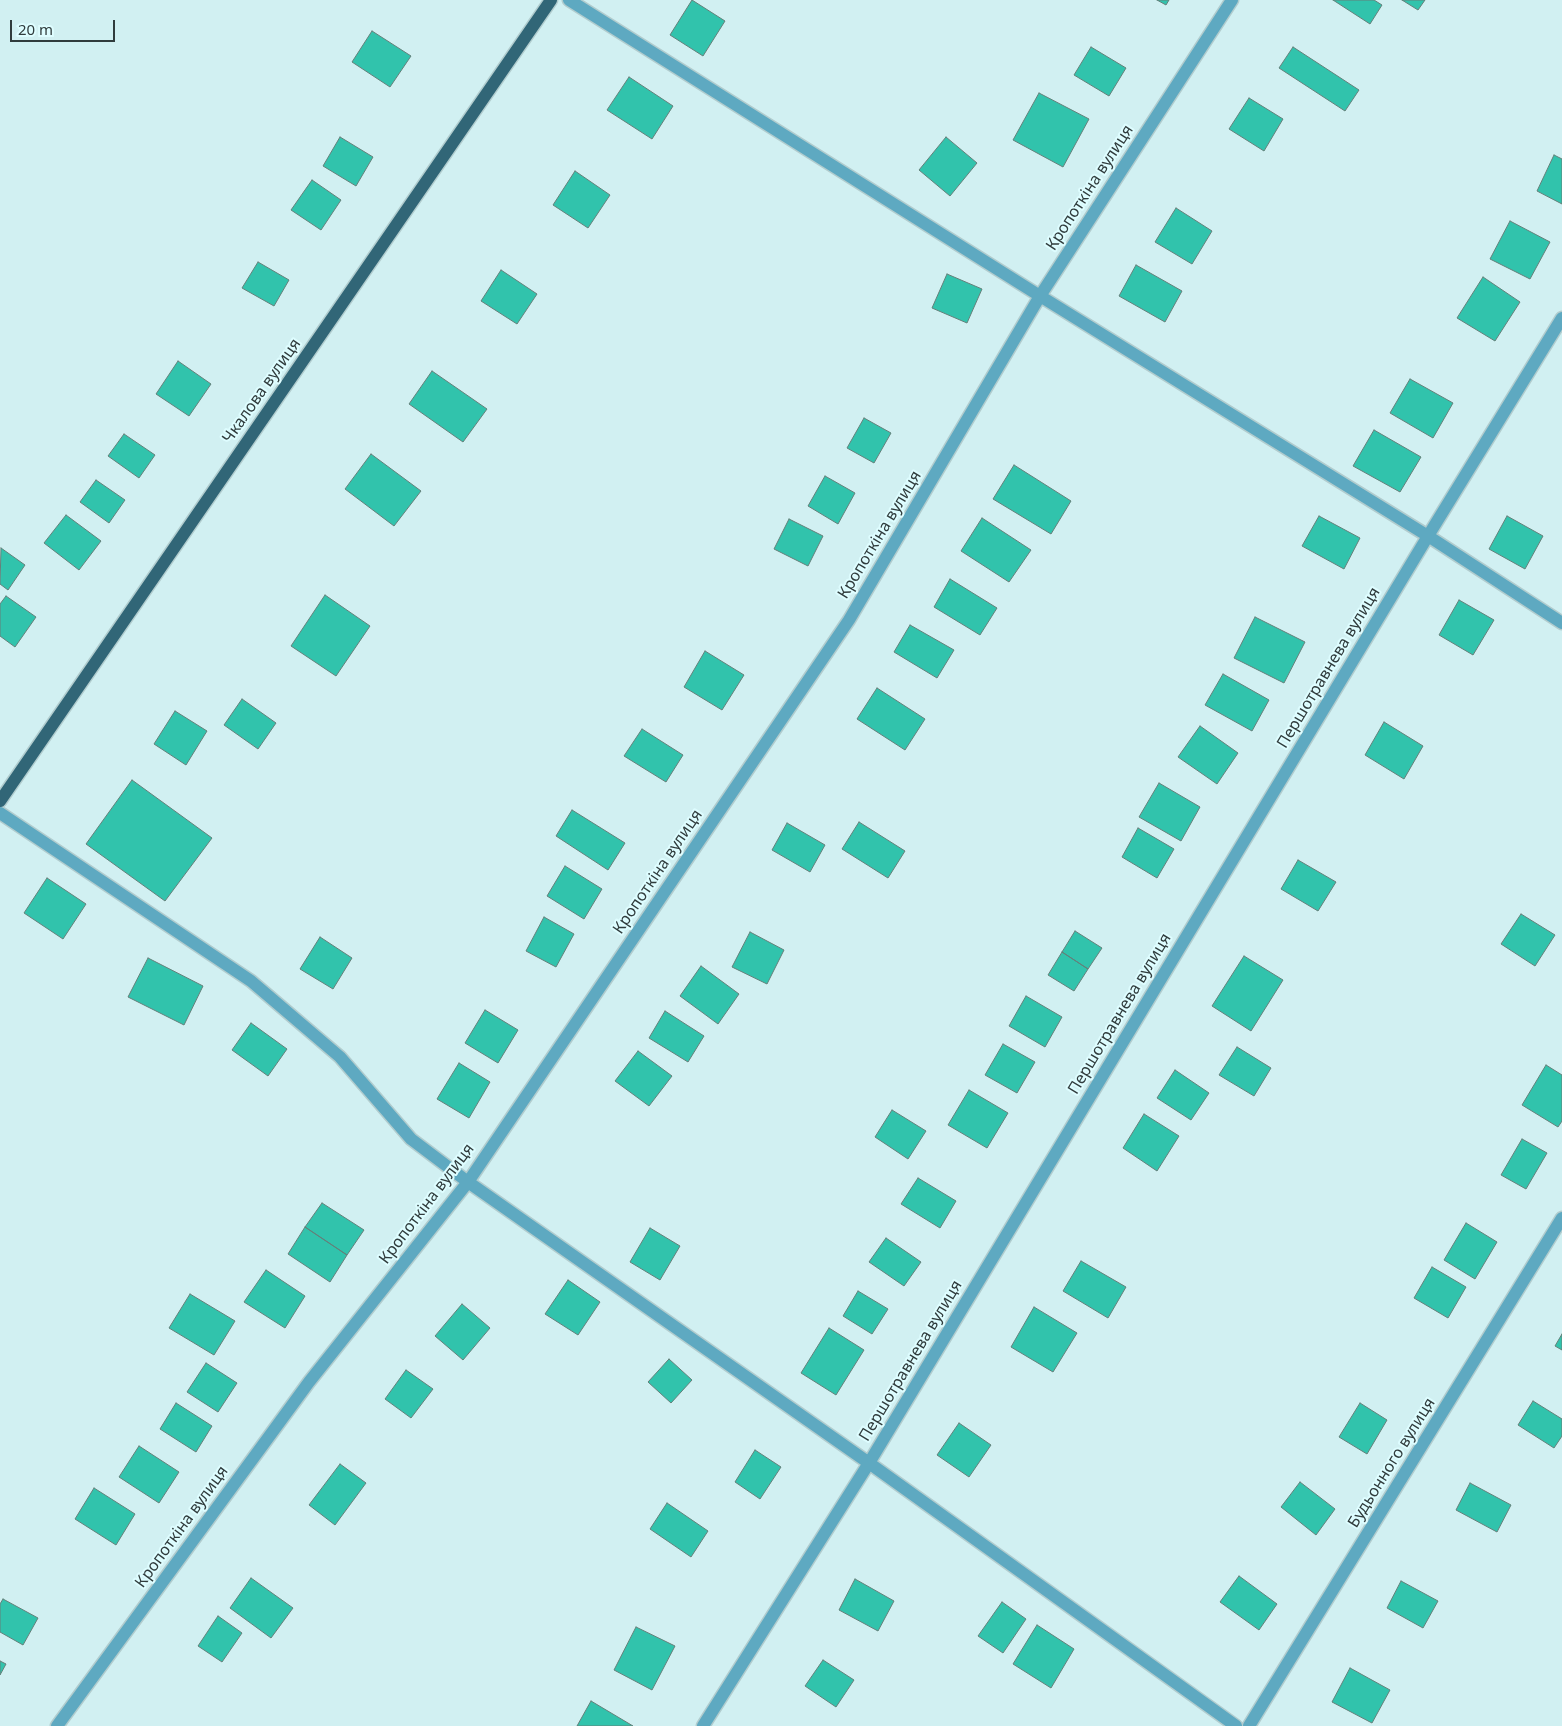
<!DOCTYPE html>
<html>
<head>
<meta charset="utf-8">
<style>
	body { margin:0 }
	#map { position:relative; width:1562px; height:1726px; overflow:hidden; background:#d1f0f2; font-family:"Noto Sans",sans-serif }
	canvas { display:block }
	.scale { position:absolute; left:10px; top:20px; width:105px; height:22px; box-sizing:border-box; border:2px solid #303c3d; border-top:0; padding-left:6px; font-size:15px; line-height:18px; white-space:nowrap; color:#303c3d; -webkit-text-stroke:4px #defdff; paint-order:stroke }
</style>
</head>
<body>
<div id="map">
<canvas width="1562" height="1726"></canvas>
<div class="scale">20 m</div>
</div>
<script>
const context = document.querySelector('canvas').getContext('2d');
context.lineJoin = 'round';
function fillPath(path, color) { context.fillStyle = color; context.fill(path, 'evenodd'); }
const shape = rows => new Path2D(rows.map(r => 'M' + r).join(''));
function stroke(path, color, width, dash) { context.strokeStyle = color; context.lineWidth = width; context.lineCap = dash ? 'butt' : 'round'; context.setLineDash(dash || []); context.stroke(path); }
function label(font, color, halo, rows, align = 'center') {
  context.font = font + ' "Noto Sans",sans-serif'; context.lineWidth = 4; context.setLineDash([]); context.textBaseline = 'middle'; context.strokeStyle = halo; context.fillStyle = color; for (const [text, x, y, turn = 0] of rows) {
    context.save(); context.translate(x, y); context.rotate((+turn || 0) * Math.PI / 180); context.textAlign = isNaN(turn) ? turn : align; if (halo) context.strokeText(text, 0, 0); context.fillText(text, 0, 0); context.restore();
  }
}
const building = shape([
	[692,0,725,21,703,56,670,35,692,0],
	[1157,0,1169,0,1166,5,1157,0],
	[1333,0,1374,0,1382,5,1370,24,1333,0],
	[1402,0,1425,0,1418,10,1402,0],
	[372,31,411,56,390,87,352,62,372,31],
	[1091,47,1126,68,1109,96,1074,75,1091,47],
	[1293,47,1359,90,1345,111,1279,68,1293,47],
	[629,77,673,106,652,139,607,110,629,77],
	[1039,93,1089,119,1063,167,1013,140,1039,93],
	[1249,98,1283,119,1264,151,1229,129,1249,98],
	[340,137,373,157,356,186,323,166,340,137],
	[946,137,977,163,950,196,919,170,946,137],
	[1554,155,1562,159,1562,204,1537,191,1554,155],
	[575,171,610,195,588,228,553,205,575,171],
	[312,180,341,200,321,230,291,210,312,180],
	[1176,208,1212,231,1192,264,1155,242,1176,208],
	[1510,221,1550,242,1530,279,1490,259,1510,221],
	[258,262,289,280,274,306,242,288,258,262],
	[1136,265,1182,291,1165,322,1119,296,1136,265],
	[501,270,537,294,517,324,481,301,501,270],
	[947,274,982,289,967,323,932,308,947,274],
	[1483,277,1520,302,1495,341,1457,318,1483,277],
	[178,361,211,384,189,416,156,394,178,361],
	[432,371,487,409,463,442,409,404,432,371],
	[1410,379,1453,403,1433,438,1390,413,1410,379],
	[864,418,891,433,874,463,847,448,864,418],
	[1374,430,1421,457,1400,492,1353,466,1374,430],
	[124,434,155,455,139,478,108,456,124,434],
	[371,454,421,491,394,526,345,489,371,454],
	[1014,465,1071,501,1051,534,993,499,1014,465],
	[825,476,855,493,838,524,808,506,825,476],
	[96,480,125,500,109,523,80,502,96,480],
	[66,515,101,541,79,570,44,543,66,515],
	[1319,516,1360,538,1344,569,1302,546,1319,516],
	[1507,516,1543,536,1525,569,1489,549,1507,516],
	[982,518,1031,550,1009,582,961,551,982,518],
	[789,519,823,536,808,566,774,549,789,519],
	[1,548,25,565,8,590,0,584,1,548],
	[950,579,997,608,980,635,934,607,950,579],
	[325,595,370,626,336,676,291,646,325,595],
	[6,596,36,617,15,647,0,636,0,604,6,596],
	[1459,600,1494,620,1473,655,1439,635,1459,600],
	[1255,617,1305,642,1284,683,1234,658,1255,617],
	[910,625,954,650,937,678,894,652,910,625],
	[705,651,744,675,722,710,684,687,705,651],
	[1223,674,1269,700,1252,731,1205,705,1223,674],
	[877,688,925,719,905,750,857,719,877,688],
	[242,699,276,723,258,749,224,725,242,699],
	[175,711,207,731,186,765,154,744,175,711],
	[1384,722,1423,746,1404,779,1365,755,1384,722],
	[1200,726,1238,753,1217,784,1178,757,1200,726],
	[642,729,683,755,666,782,624,756,642,729],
	[132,780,212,838,165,901,86,844,132,780],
	[1159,783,1200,807,1181,841,1139,817,1159,783],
	[572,810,625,843,608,870,556,836,572,810],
	[859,822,905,851,888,878,842,849,859,822],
	[787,823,825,845,810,872,772,850,787,823],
	[1138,828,1174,849,1157,878,1122,857,1138,828],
	[1298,860,1336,882,1318,911,1281,889,1298,860],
	[565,866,602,889,584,919,547,896,565,866],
	[47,878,86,904,63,939,24,913,47,878],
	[1521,914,1555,935,1535,966,1501,944,1521,914],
	[544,917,574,934,556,967,526,951,544,917],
	[1075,931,1102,948,1088,969,1062,952,1075,931],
	[750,932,784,950,767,984,732,967,750,932],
	[320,937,352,958,333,989,300,969,320,937],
	[1062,952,1088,969,1074,991,1048,975,1062,952],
	[1244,956,1283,980,1251,1031,1212,1006,1244,956],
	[148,958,203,986,184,1025,128,997,148,958],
	[701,966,739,994,718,1024,680,996,701,966],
	[1026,996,1062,1017,1045,1047,1009,1026,1026,996],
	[485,1010,518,1030,498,1063,465,1043,485,1010],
	[665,1011,704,1036,688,1062,649,1038,665,1011],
	[251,1023,287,1049,268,1076,232,1050,251,1023],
	[1003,1044,1035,1062,1017,1093,985,1075,1003,1044],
	[1237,1047,1271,1068,1254,1096,1219,1075,1237,1047],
	[638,1051,672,1076,649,1106,615,1081,638,1051],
	[459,1063,490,1082,469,1118,437,1099,459,1063],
	[1546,1065,1562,1075,1562,1121,1558,1127,1522,1105,1546,1065],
	[1175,1070,1209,1093,1191,1120,1157,1098,1175,1070],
	[969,1090,1008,1113,987,1148,948,1125,969,1090],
	[892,1110,926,1131,908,1159,875,1137,892,1110],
	[1144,1114,1179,1136,1157,1171,1123,1148,1144,1114],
	[1522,1139,1547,1153,1526,1189,1501,1175,1522,1139],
	[918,1178,956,1201,940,1228,901,1204,918,1178],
	[322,1203,364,1230,347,1255,305,1227,322,1203],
	[1466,1223,1497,1242,1475,1279,1444,1260,1466,1223],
	[305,1227,347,1255,330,1282,288,1254,305,1227],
	[650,1228,680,1246,660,1280,630,1262,650,1228],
	[886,1238,921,1262,904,1286,869,1262,886,1238],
	[1081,1261,1126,1287,1108,1318,1063,1291,1081,1261],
	[1432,1267,1466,1287,1448,1318,1414,1298,1432,1267],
	[266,1270,305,1296,285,1328,244,1302,266,1270],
	[568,1280,600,1302,578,1335,545,1314,568,1280],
	[858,1291,888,1309,872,1334,843,1316,858,1291],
	[190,1294,235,1321,214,1355,169,1328,190,1294],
	[462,1304,490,1328,463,1360,435,1336,462,1304],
	[1034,1307,1077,1333,1053,1372,1011,1347,1034,1307],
	[829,1328,864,1350,836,1395,801,1373,829,1328],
	[1562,1334,1562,1350,1555,1346,1562,1334],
	[669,1359,692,1380,671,1403,648,1382,669,1359],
	[206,1363,237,1383,218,1412,187,1392,206,1363],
	[406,1370,433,1389,411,1418,385,1399,406,1370],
	[1533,1401,1562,1419,1562,1436,1554,1448,1518,1425,1533,1401],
	[176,1403,212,1426,196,1452,160,1429,176,1403],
	[1360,1403,1387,1420,1367,1454,1339,1437,1360,1403],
	[959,1423,991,1445,969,1477,937,1455,959,1423],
	[139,1446,179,1472,159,1503,119,1477,139,1446],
	[755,1450,781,1467,760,1499,735,1482,755,1450],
	[340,1464,366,1483,335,1525,309,1505,340,1464],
	[1300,1482,1335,1509,1316,1535,1281,1507,1300,1482],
	[1470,1483,1511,1505,1497,1532,1456,1510,1470,1483],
	[94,1488,135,1514,116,1545,75,1519,94,1488],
	[667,1503,708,1531,691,1557,650,1529,667,1503],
	[1239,1576,1277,1604,1259,1630,1220,1602,1239,1576],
	[251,1578,293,1608,271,1638,230,1608,251,1578],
	[855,1579,894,1601,878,1631,839,1610,855,1579],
	[1401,1581,1438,1601,1423,1628,1387,1608,1401,1581],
	[3,1599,38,1618,23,1645,0,1632,0,1604,3,1599],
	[1002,1602,1026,1619,1003,1653,978,1636,1002,1602],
	[218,1616,242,1633,222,1662,198,1646,218,1616],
	[1037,1625,1074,1649,1051,1688,1013,1664,1037,1625],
	[636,1627,675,1646,652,1690,614,1670,636,1627],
	[823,1660,854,1680,836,1707,805,1686,823,1660],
	[0,1661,6,1664,0,1675,0,1661],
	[1350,1668,1390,1690,1372,1723,1332,1702,1350,1668],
	[591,1701,633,1726,577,1726,591,1701]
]);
fillPath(building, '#31c3ac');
stroke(building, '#64807a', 1);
const street = shape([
	[569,0,1040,296,1428,536,1562,623],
	[0,813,251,981,340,1057,411,1139,468,1182,869,1463,1236,1726],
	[57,1726,309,1382,468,1182,849,620,1040,296,1232,0],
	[703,1726,869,1463,1428,536,1562,318],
	[1249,1726,1562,1218]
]);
const primary = shape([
	[0,801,551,0]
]);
stroke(street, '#b1ccce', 15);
stroke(primary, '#b1ccce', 15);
stroke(street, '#5ea9c1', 12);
stroke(primary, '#316677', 12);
label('16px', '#303c3d', '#defdff', [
	["Кропоткіна вулиця",1090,188,-57],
	["Чкалова вулиця",262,391,-55],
	["Кропоткіна вулиця",880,535,-59],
	["Першотравнева вулиця",1329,668,-59],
	["Кропоткіна вулиця",658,872,-56],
	["Першотравнева вулиця",1120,1014,-59],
	["Кропоткіна вулиця",427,1204,-53],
	["Першотравнева вулиця",911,1361,-59],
	["Будьонного вулиця",1392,1463,-58],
	["Кропоткіна вулиця",182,1527,-54]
]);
</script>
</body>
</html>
